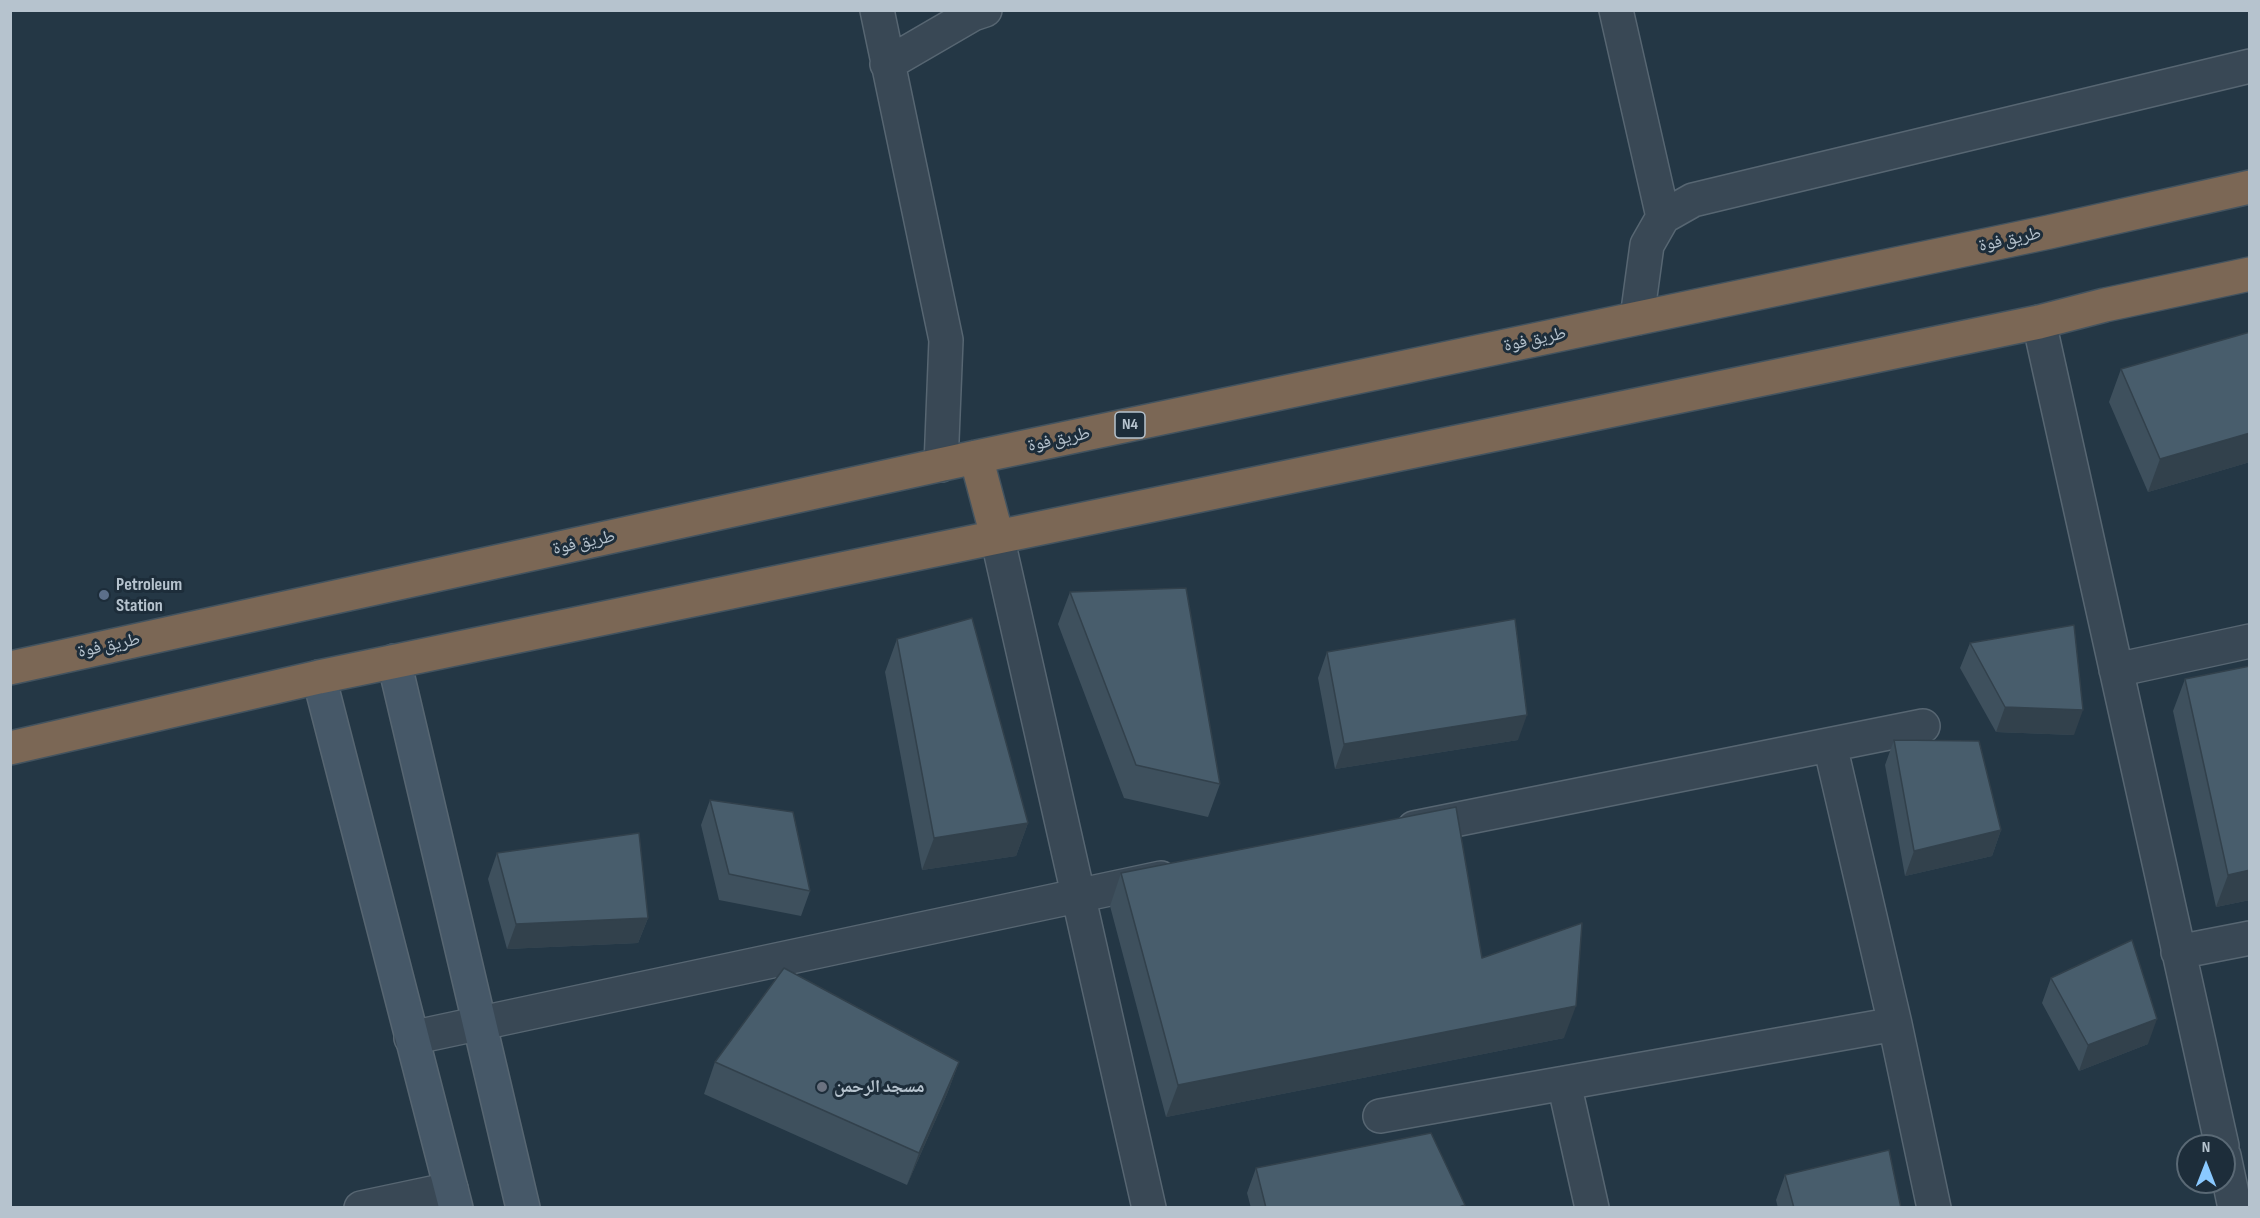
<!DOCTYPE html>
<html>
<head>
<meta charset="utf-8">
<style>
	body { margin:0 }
	#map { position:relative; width:2260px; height:1218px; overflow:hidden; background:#243745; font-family:"Sofia Sans Condensed",sans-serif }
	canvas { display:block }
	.frame { position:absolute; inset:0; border:12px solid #b6c3ce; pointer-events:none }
	.north { position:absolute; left:2176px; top:1134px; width:60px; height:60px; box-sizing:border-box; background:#1d2d3a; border:2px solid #5a6975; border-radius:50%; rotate:0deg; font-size:16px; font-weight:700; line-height:24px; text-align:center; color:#b6c3ce }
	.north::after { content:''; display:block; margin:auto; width:21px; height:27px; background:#8ac9ff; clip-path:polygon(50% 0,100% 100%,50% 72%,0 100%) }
</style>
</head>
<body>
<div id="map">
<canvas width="2260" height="1218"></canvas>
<div class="frame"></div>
<div class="north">N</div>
</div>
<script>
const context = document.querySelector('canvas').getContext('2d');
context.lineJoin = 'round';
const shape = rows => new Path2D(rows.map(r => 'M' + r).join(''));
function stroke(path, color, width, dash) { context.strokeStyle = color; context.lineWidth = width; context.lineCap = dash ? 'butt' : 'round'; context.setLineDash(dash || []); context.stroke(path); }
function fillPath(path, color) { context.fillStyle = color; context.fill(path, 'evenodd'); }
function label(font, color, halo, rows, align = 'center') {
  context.font = font + ' "Sofia Sans Condensed","Noto Naskh Arabic",sans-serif'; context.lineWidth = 6; context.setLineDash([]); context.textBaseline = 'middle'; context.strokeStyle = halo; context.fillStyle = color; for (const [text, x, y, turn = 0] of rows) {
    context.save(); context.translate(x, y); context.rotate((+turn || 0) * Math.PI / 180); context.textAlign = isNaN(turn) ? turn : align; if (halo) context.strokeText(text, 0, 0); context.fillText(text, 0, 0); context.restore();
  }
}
const street = shape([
	[877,10,946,340,941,465],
	[1616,10,1663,217],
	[887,64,973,14,985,10],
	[1637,318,1647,245,1663,217,1693,200,2250,66],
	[2039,322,2222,1146],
	[997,536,1149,1208],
	[2116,670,2250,641],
	[1830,745,1895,1024,1934,1208],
	[1414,828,1923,726],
	[2178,952,2250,938],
	[411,1038,1161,878],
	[1564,1083,1592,1208],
	[1380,1116,1895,1024],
	[2224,1156,2235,1208],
	[361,1208,451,1189]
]);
const secondary = shape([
	[394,661,523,1208],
	[319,677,456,1208]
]);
const highway = shape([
	[976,457,997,536],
	[10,668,976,457,2049,232,2250,187],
	[10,748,319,677,2039,322,2105,305,2250,274]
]);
stroke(street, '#576672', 36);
stroke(secondary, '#576672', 36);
stroke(highway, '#43535f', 36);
stroke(street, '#394855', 33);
stroke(secondary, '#465868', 33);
stroke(highway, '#7b6755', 33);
fillPath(shape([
	[2250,332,2250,462,2148,492,2109,402,2121,369],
	[1070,592,1220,784,1208,817,1124,798,1058,624],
	[897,639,1028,823,1016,856,922,870,885,672],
	[1970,643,2074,735,1996,732,1960,668],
	[1327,652,1518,740,1335,769,1318,678],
	[2185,679,2250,900,2216,907,2173,711],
	[1894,740,2001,830,1992,856,1905,876,1885,765],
	[710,800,810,891,801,916,719,900,701,825],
	[497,853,648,918,638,943,507,949,488,879],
	[1121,873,1482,958,1564,1038,1166,1117,1110,906],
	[2051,978,2148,1044,2079,1071,2042,1003],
	[715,1062,959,1062,947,1094,907,1185,704,1094],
	[1256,1168,1465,1205,1464,1208,1251,1208,1247,1193],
	[1785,1175,1901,1208,1778,1208,1776,1200]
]), '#3e505d');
fillPath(shape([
	[2250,433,2250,462,2148,492,2160,459],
	[2005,707,2083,710,2074,735,1996,732],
	[1527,715,1518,740,1335,769,1344,744],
	[1028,823,1016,856,922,870,934,838],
	[2001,830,1992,856,1905,876,1914,851],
	[2250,870,2250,900,2216,907,2228,875],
	[648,918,638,943,507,949,516,924],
	[1576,1006,1564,1038,1166,1117,1178,1085],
	[2157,1019,2148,1044,2079,1071,2088,1045],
	[959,1062,947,1094,907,1185,919,1153]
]), '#32414c');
const building = shape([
	[2250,332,2250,433,2160,459,2121,369,2250,332],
	[1186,588,1220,784,1136,765,1070,592,1186,588],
	[972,618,1028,823,934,838,897,639,972,618],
	[1515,619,1527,715,1344,744,1327,652,1515,619],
	[2074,625,2083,710,2005,707,1970,643,2074,625],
	[2250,666,2250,870,2228,875,2185,679,2250,666],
	[1894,740,1979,741,2001,830,1914,851,1894,740],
	[710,800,793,812,810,891,729,874,710,800],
	[1456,807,1482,958,1582,923,1576,1006,1178,1085,1121,873,1456,807],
	[639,833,648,918,516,924,497,853,639,833],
	[2132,940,2157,1019,2088,1045,2051,978,2132,940],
	[784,968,959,1062,919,1153,715,1062,784,968],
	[1431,1133,1465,1205,1456,1208,1266,1208,1256,1168,1431,1133],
	[1889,1150,1901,1208,1794,1208,1785,1175,1889,1150]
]);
fillPath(building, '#485d6c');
stroke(building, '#32414c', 1.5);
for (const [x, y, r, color] of [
	[104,595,6,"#5c6f8a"],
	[822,1087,6,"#6b7280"]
]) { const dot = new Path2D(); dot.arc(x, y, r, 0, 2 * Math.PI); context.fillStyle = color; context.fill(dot); stroke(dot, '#1d2d3a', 2); }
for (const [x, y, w] of [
	[1130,425,30]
]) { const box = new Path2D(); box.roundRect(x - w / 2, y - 13, w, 26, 4.5); context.fillStyle = '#1d2d3a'; context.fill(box); stroke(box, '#b6c3ce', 1.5); }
label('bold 16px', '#b6c3ce', null, [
	["N4",1130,425]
]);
label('18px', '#b6c3ce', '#1d2d3a', [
	["طريق فوة",2010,240,-12],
	["طريق فوة",1535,340,-12],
	["طريق فوة",1059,440,-12],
	["طريق فوة",584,543,-12],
	["طريق فوة",109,646,-12]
]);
label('bold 18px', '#b6c3ce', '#1d2d3a', [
	["Petroleum",116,585],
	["Station",116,606],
	["مسجد الرحمن",834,1087]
], 'left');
</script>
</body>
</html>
